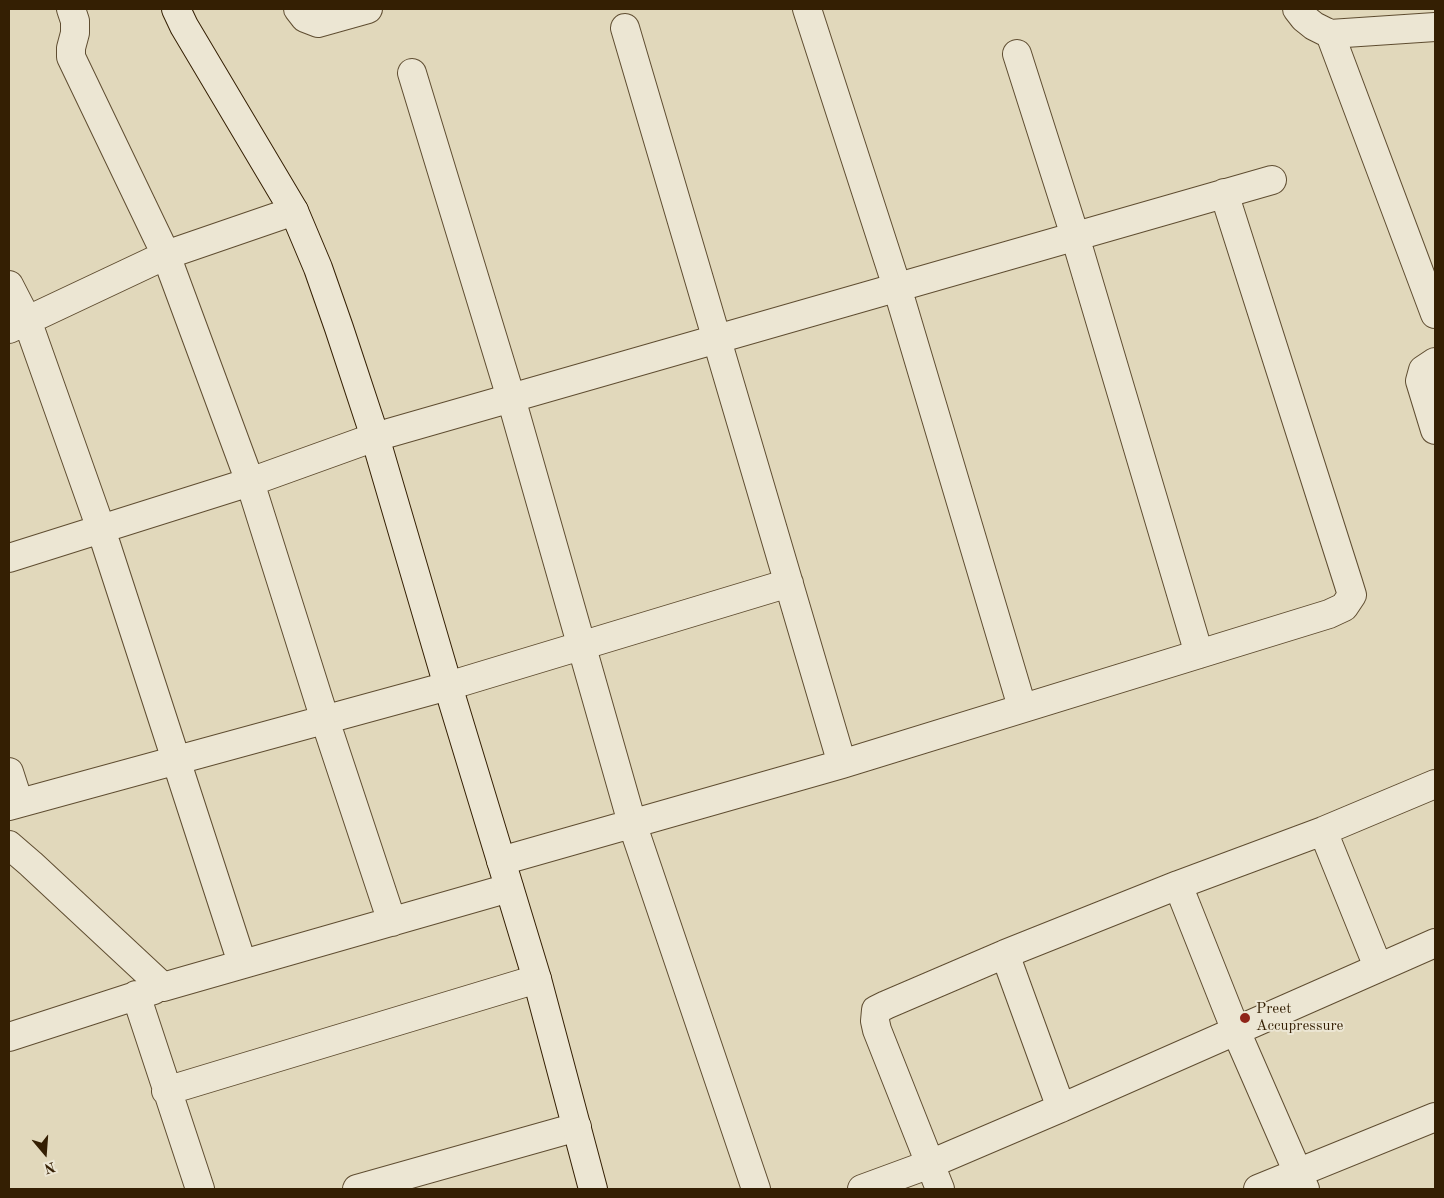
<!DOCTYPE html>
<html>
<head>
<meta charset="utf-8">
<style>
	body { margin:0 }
	#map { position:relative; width:1444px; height:1198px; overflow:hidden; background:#e1d8bb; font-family:"Old Standard TT",serif }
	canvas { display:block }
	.frame { position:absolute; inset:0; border:10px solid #341f03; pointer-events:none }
	.north { position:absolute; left:20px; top:1128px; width:50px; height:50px; -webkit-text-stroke:4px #ece6d3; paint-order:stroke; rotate:162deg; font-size:14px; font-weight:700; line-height:20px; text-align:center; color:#341f03 }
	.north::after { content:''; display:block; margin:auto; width:18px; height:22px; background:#341f03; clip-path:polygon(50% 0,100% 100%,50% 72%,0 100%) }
</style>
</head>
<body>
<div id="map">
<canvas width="1444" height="1198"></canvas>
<div class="frame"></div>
<div class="north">N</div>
</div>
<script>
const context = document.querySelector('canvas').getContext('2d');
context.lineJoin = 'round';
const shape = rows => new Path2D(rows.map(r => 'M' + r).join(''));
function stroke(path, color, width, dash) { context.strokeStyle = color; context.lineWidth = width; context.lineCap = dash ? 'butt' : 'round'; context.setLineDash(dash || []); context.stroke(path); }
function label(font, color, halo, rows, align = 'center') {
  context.font = font + ' "Old Standard TT",serif'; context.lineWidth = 4; context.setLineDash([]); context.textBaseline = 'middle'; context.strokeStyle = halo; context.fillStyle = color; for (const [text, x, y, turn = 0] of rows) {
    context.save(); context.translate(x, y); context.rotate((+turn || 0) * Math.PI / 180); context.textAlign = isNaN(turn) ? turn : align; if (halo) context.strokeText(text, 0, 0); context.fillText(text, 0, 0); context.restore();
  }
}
const minor = shape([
	[71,9,75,21,75,33,71,48,71,57,166,255,250,482,325,720,392,922],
	[298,9,305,18,318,23,368,9],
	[807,9,897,287,1022,707],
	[1297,9,1304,18,1314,26,1330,34,1435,314],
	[625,28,842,764],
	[1330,34,1435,27],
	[1017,54,1075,236,1199,654],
	[412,73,511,398,632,823,756,1189],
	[9,285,27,320,101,529,242,963],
	[9,329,166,255,294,211],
	[1435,362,1423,370,1420,381,1435,430],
	[9,558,250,482,375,437,1272,180],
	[9,772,19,803],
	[9,806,448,686,789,583],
	[1323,831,1378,967],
	[9,845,31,864,163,987,509,888],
	[501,861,842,764,1329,614,1344,607,1352,595,1348,582,1224,193],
	[1178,885,1236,1031,1305,1189],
	[1005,954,1061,1108],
	[136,995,200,1189],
	[9,1037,154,990],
	[166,1091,537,979],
	[357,1189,577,1127],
	[862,1189,930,1164,1061,1108,1435,943],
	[940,1189,877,1030,875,1021,876,1010,886,1005,1005,954,1178,885,1323,831,1435,784],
	[1258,1189,1435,1117]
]);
const secondary = shape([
	[176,9,184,26,294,211,318,268,339,328,375,437,448,686,537,979,593,1189]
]);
stroke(minor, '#5f4d31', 30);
stroke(secondary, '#341f03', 30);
stroke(minor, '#ece6d3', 28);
stroke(secondary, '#ece6d3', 28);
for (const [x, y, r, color] of [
	[1245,1018,6,"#8f2418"]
]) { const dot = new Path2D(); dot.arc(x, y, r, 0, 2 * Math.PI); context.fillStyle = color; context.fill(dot); stroke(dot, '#ece6d3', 2); }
label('15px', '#341f03', '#ece6d3', [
	["Preet",1256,1009],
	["Accupressure",1256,1026]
], 'left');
</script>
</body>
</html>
